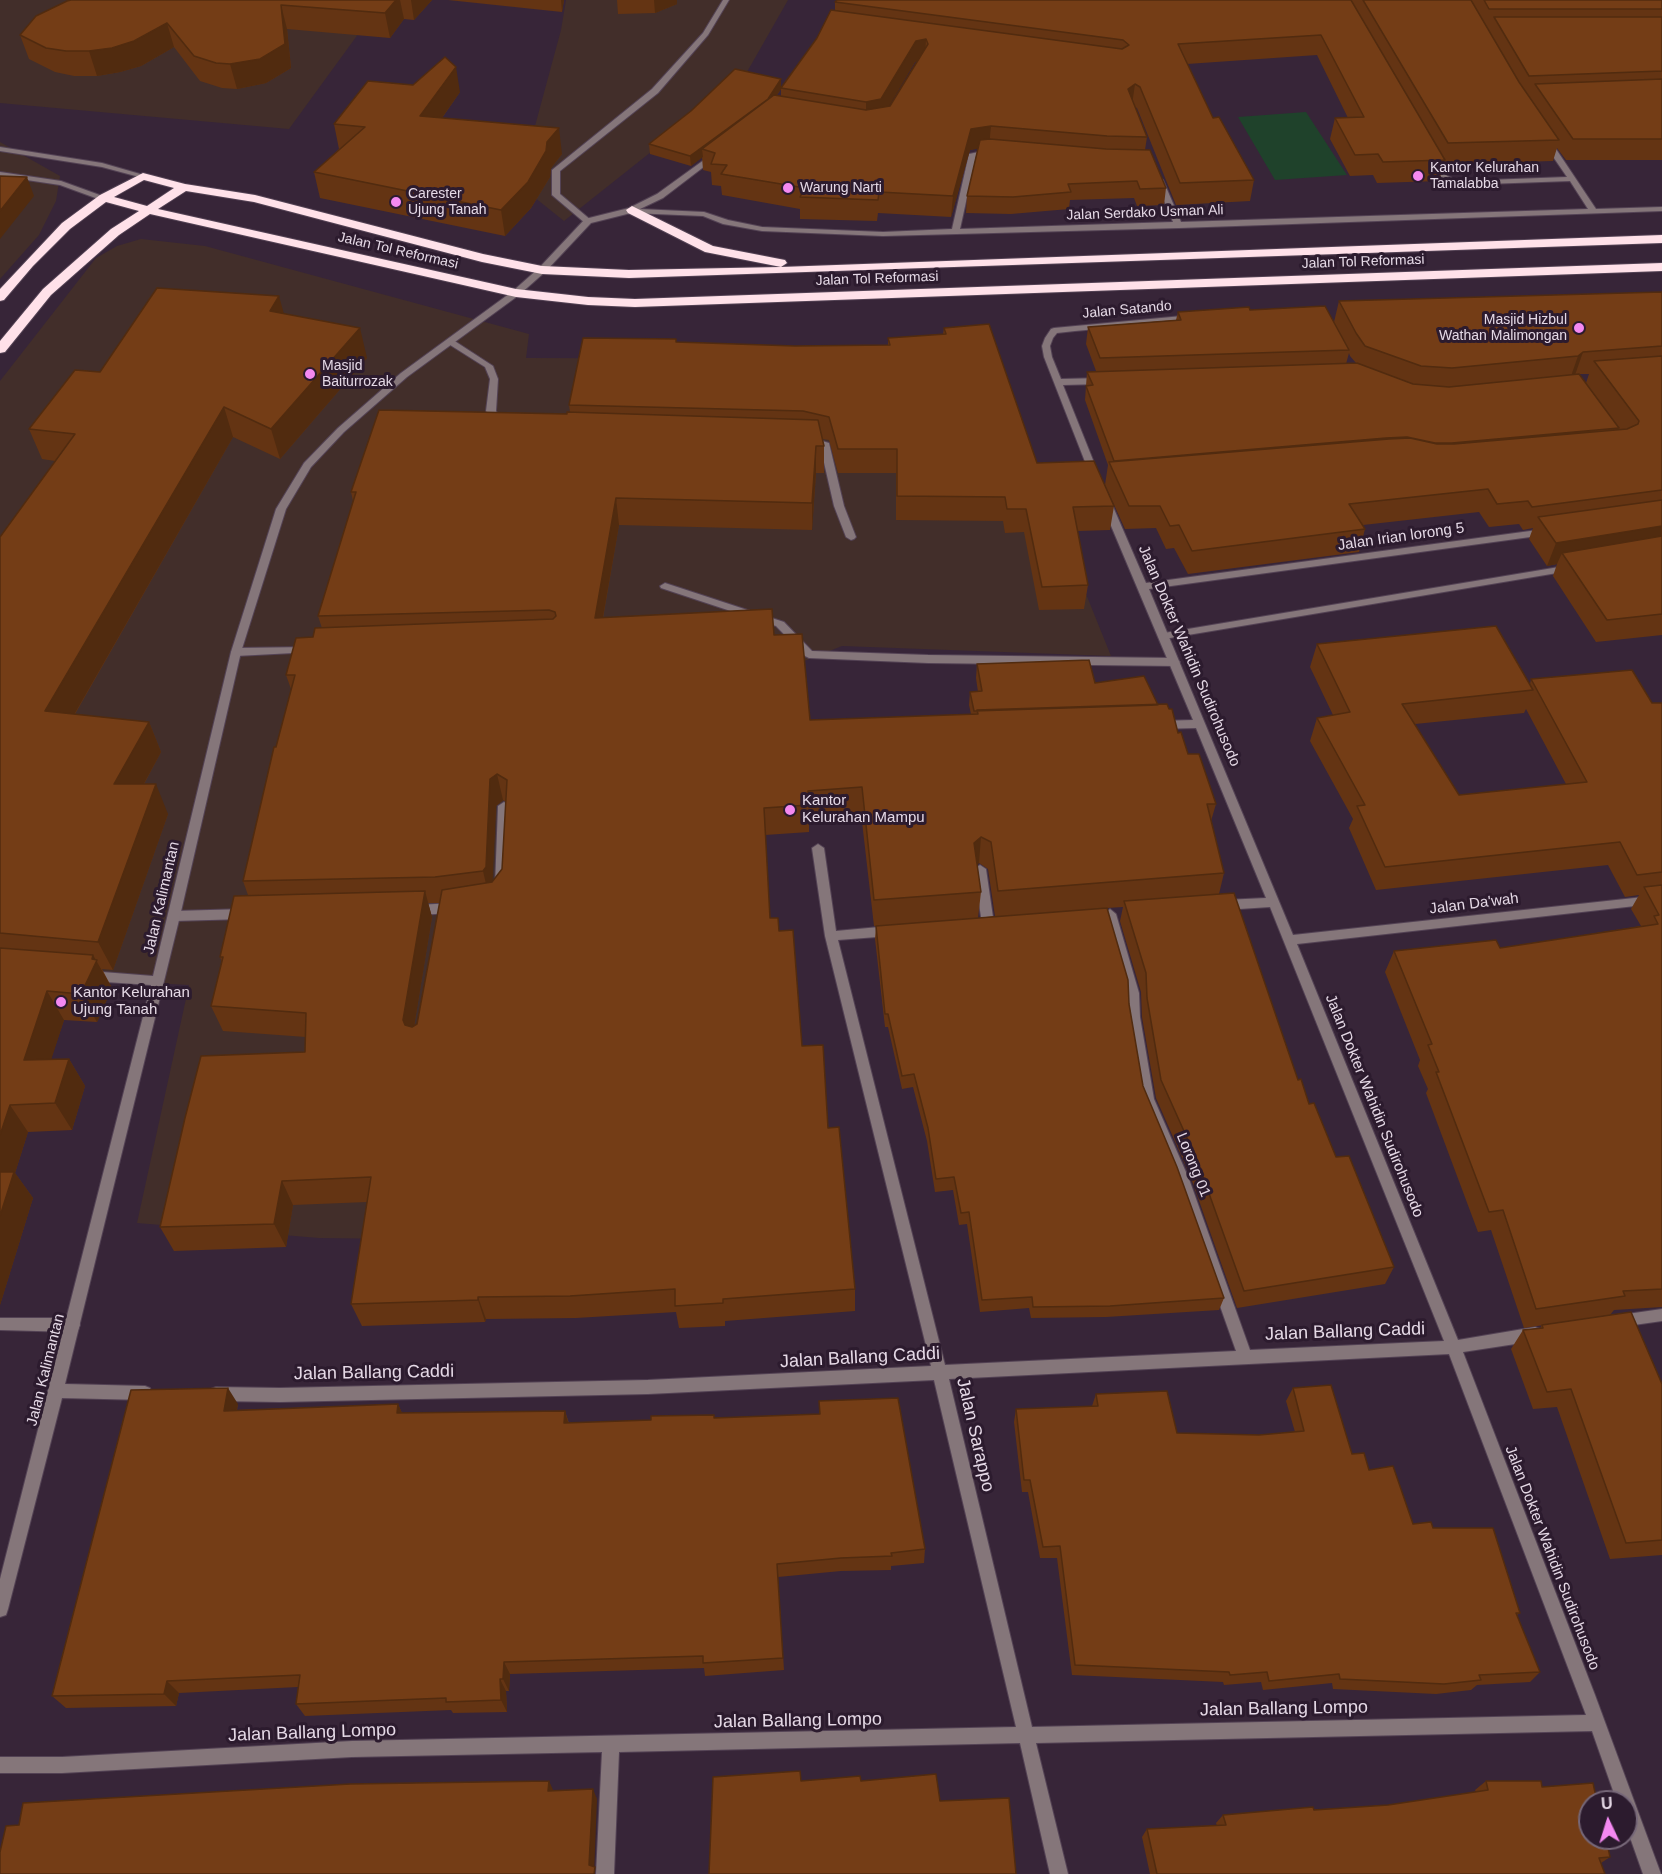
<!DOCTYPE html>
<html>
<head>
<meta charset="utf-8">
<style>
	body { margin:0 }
	#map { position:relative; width:1662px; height:1874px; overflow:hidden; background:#372538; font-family:Helvetica,sans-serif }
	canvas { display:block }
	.north { position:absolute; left:1578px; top:1790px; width:60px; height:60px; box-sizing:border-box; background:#2c1b2e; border:2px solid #766778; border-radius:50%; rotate:356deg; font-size:16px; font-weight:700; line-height:24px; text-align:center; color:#e5d9e6 }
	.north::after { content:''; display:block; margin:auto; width:21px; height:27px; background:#f489f1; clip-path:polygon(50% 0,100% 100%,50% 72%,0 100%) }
</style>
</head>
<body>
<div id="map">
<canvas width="1662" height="1874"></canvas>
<div class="north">U</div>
</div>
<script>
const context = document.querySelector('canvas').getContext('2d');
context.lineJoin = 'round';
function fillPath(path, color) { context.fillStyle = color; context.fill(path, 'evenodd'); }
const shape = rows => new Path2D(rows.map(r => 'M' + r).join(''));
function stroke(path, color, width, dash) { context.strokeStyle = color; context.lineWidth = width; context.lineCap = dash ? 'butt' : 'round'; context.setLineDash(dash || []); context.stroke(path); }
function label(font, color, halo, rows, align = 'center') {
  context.font = font + ' Helvetica,sans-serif'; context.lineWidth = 6; context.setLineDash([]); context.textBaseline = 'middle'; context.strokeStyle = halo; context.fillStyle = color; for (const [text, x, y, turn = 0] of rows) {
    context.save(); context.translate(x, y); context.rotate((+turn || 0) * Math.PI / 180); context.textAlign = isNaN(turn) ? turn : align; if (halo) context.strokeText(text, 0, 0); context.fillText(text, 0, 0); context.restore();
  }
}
fillPath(shape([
	[0,0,383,0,289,129,0,103],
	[566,0,788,0,743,79,564,221,519,185,561,30],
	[0,142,60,176,56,201,39,235,0,279],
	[141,239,205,246,529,334,526,358,838,359,987,348,1111,656,842,646,792,666,714,894,839,1244,319,1238,137,1223,189,985,0,975,0,381,96,258,117,246]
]), '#422e2a');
fillPath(shape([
	[1306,112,1347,175,1275,180,1238,117]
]), '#1f422b');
const lane = shape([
	[723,0,729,0,708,35,658,93,560,171,560,194,592,221,585,223,552,195,552,170,652,89,703,33,723,0],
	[0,147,102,163,147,176,143,178,102,167,0,151,0,147],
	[0,172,61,181,108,198,101,200,60,185,0,176,0,172],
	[450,338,493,366,498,379,496,411,504,424,502,426,496,426,486,411,490,379,485,367,447,343,446,341,450,338],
	[809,437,829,443,844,506,856,537,854,539,851,540,846,537,834,506,820,445,806,442,804,440,809,437],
	[1571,565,1575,566,1575,570,1164,639,1159,636,1164,633,1571,565],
	[665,583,784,622,812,651,928,655,1175,658,1180,662,1175,666,928,663,809,658,805,656,776,626,661,588,660,586,665,583],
	[309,647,314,650,313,652,236,656,231,652,236,648,309,647],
	[504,802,510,806,507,886,501,890,495,886,498,806,504,802],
	[455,903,461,908,455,913,416,915,410,910,416,905,455,903],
	[245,909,251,914,245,919,174,921,170,919,168,916,170,913,174,911,245,909],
	[0,1318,73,1318,78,1320,80,1325,78,1330,73,1332,0,1330,0,1318]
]);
const street = shape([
	[1544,140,1550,140,1596,209,1662,207,1662,211,1179,228,883,236,762,231,723,224,703,216,631,213,591,223,545,272,519,295,407,377,344,432,311,467,286,509,241,652,180,916,65,1384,145,1386,150,1388,152,1393,150,1398,145,1400,62,1398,8,1609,6,1615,0,1617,0,1579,151,985,90,981,86,979,84,976,86,973,90,971,153,976,231,652,276,509,304,463,338,428,401,373,513,291,539,268,585,219,629,208,657,194,715,152,719,154,718,156,663,198,640,209,704,212,728,220,762,227,883,232,952,229,969,154,993,149,996,149,996,153,976,156,960,229,1173,222,1155,180,1159,178,1163,180,1181,222,1588,209,1570,181,1459,185,1441,180,1428,160,1435,158,1447,176,1460,181,1567,177,1543,142,1544,140],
	[1193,315,1197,318,1196,320,1075,331,1057,333,1053,338,1050,346,1052,357,1061,379,1102,378,1106,381,1102,384,1063,385,1099,475,1094,478,1091,477,1044,357,1042,346,1045,338,1051,329,1054,328,1193,315],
	[1106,499,1111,502,1146,583,1545,529,1550,532,1545,535,1149,589,1293,935,1662,895,1662,903,1297,944,1458,1340,1535,1327,1540,1329,1542,1334,1540,1339,1535,1341,1463,1352,1595,1695,1661,1874,1643,1874,1626,1826,1626,1802,1617,1802,1592,1731,1036,1743,1068,1874,1050,1874,1020,1743,619,1752,614,1874,596,1874,602,1752,352,1757,62,1773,0,1773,0,1757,62,1757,352,1741,1016,1727,934,1380,648,1394,280,1402,216,1401,211,1399,209,1394,211,1389,216,1387,280,1388,648,1380,931,1366,825,936,812,848,818,844,824,848,836,931,890,926,894,928,896,931,894,934,890,936,838,940,945,1365,1236,1351,1175,1179,1142,1099,1128,1017,1127,993,1104,914,1110,909,1116,914,1139,993,1140,1017,1154,1099,1189,1179,1250,1350,1444,1341,1270,907,1224,910,1218,905,1224,900,1266,898,1196,728,1159,729,1154,725,1159,721,1193,720,1101,502,1106,499],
	[1449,1354,1586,1715,1032,1727,949,1379,1449,1354],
	[980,865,986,869,994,924,992,927,988,929,984,927,982,924,974,869,980,865],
	[1662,1309,1662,1321,1620,1327,1615,1326,1613,1321,1615,1316,1620,1315,1662,1309]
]);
const highway = shape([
	[143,173,185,184,255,195,483,254,542,266,629,270,781,267,705,252,628,213,626,210,632,206,713,246,785,260,787,263,781,267,1662,235,1662,243,629,278,542,274,482,262,254,202,186,191,158,209,516,289,588,297,635,299,1662,263,1662,271,635,307,588,305,516,297,150,214,119,235,51,295,5,352,0,353,0,341,43,289,111,229,139,211,106,202,70,229,33,266,4,300,0,301,0,289,62,223,100,195,143,173],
	[144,180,174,188,147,206,114,197,144,180]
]);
stroke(lane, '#534254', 2);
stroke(street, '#534254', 2);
stroke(highway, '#534254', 2);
fillPath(lane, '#85767a');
fillPath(street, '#85767a');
fillPath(highway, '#ffe1e9');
fillPath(shape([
	[71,0,432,0,414,20,404,19,390,38,287,29,291,68,266,83,237,89,222,88,200,81,174,47,141,66,120,72,97,76,74,76,55,72,29,59,20,35],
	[448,0,564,0,562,12],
	[617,0,677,0,677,4,655,13,618,14],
	[837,0,1662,0,1662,160,1566,160,1557,148,1553,161,1444,164,1439,181,1377,183,1373,175,1350,176,1330,139,1335,118,1348,118,1317,55,1187,64,1213,118,1254,180,1250,201,1176,205,1137,108,1135,107,1147,137,1145,150,1166,188,1164,205,1137,206,1134,198,1070,200,1069,209,1011,214,966,213,967,196,978,148,970,150,951,217,878,213,877,221,800,219,800,209,722,195,721,186,712,185,711,172,703,170,702,157,691,166,650,154,649,144,781,79,781,87,817,38,835,11,835,2],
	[917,61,890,106,888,107,915,62],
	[781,89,781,96,777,95],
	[460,92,442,118,562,154,551,168,550,177,531,208,505,236,320,198,314,172,339,149,334,124],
	[1662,292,1662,635,1596,642,1553,576,1557,564,1547,566,1529,539,1533,528,1523,530,1519,524,1489,527,1479,512,1363,525,1365,529,1359,552,1188,574,1174,548,1166,549,1156,528,1125,529,1105,485,1108,465,1085,400,1087,372,1096,371,1086,344,1088,327,1176,320,1178,312,1250,310,1334,322,1339,301],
	[1349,353,1350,356,1356,363,1346,364],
	[1579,374,1589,374,1586,383],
	[284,314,367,358,280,459,233,437,75,714,149,722,161,752,144,784,168,814,113,970,102,969,112,988,97,1022,64,1020,51,1059,69,1059,85,1086,72,1130,28,1132,15,1173,33,1198,0,1305,0,537,55,461,42,459,29,429,100,372],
	[944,328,1037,463,1114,506,1110,530,1077,531,1088,585,1084,609,1039,610,1024,532,1005,533,1003,521,896,520,896,473,838,473,829,440,822,439,824,446,824,473,816,473,812,530,619,525,603,618,774,635,810,720,971,714,969,705,970,692,978,692,976,678,977,664,1095,683,1158,705,1178,733,1188,754,1216,804,1211,821,1224,873,1219,894,1309,1104,1336,1157,1394,1267,1385,1284,1237,1308,1191,1178,1156,1098,1142,1017,1141,992,1120,921,1123,907,1107,908,1129,1004,1143,1086,1224,1298,1219,1310,1106,1317,1031,1318,1029,1308,980,1312,967,1224,959,1225,953,1190,935,1192,927,1141,913,1087,902,1089,888,1027,885,1027,875,939,876,926,874,926,861,813,809,818,809,832,765,835,770,918,779,931,802,1046,828,1128,855,1289,855,1311,725,1321,725,1326,679,1328,676,1312,576,1318,486,1319,485,1322,362,1326,351,1304,367,1202,293,1205,286,1247,174,1251,160,1227,305,1052,306,1037,223,1031,211,1006,222,962,220,957,248,895,243,881,291,689,286,675,313,637,322,628,318,616,353,501,351,492,567,414,570,412,569,405,676,342,795,346,888,345,888,338,943,334],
	[503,800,506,802,502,869,492,882,496,806],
	[979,863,988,869,995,916,978,918,981,892,977,864],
	[428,903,440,903,417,1024,414,1026,432,917],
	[1317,644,1530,684,1531,679,1652,703,1662,703,1662,1307,1614,1310,1610,1315,1524,1328,1491,1230,1478,1232,1426,1093,1428,1089,1418,1066,1420,1060,1385,972,1394,951,1500,948,1641,926,1631,909,1639,895,1625,897,1608,865,1376,890,1349,828,1353,819,1310,741,1317,718,1333,715,1310,667],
	[1526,709,1566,784,1459,795,1415,724,1524,713],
	[1542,1325,1662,1384,1662,1555,1610,1559,1557,1407,1533,1409,1511,1349,1523,1330,1540,1328],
	[1293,1388,1352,1454,1369,1470,1413,1524,1433,1528,1520,1613,1517,1615,1540,1672,1530,1682,1477,1685,1471,1690,1436,1694,1333,1689,1332,1683,1263,1690,1261,1682,1224,1685,1223,1682,1072,1675,1057,1558,1040,1558,1028,1492,1022,1492,1014,1422,1016,1409,1092,1406,1096,1394,1177,1433,1259,1435,1295,1432,1286,1401],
	[819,1401,925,1549,924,1563,891,1566,891,1570,841,1571,778,1577,784,1670,705,1676,704,1668,510,1674,509,1691,506,1691,507,1712,453,1713,451,1710,305,1716,296,1704,298,1687,179,1693,176,1706,66,1708,52,1696,238,1404,237,1410,398,1404,402,1413,565,1411,569,1423,819,1414],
	[1486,1781,1542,1787,1610,1857,1601,1863,1605,1874,1150,1874,1142,1837,1147,1829,1217,1826,1216,1823,1223,1815,1388,1805,1476,1792,1475,1790]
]), '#643413');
fillPath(shape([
	[396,0,400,0,404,19,390,38,385,13],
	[411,0,432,0,414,20],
	[561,0,564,0,562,12],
	[654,0,677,0,677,4,655,13],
	[281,5,287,29,291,68,266,83,237,89,230,64],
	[167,23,174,47,141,66,120,72,97,76,89,51],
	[926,39,925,59,915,62,881,120,866,123,866,102,916,41],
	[456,67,460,92,425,142,420,116],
	[781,79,781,89,768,108,702,149,703,157,691,166,690,156],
	[1135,84,1132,105,1128,89],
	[991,126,989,147,970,150,951,217,953,196,971,129],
	[559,128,562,154,551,168,550,177,531,208,505,236,501,210,547,142],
	[27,177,34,196,0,239,0,211],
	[279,296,287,325,270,311],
	[360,328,367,358,280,459,271,429],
	[1583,352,1575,375,1570,379,1578,356],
	[224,407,233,437,59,741,45,711],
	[816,446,816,473,812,530,812,503],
	[616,498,619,525,598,645,595,618],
	[1662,526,1662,548,1562,553,1557,564,1547,566,1556,543],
	[149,722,161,752,128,813,114,784],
	[497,774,503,800,496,806,492,893,489,897,483,871,490,779],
	[156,784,168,814,113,970,98,942],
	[981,837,979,863,972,869,974,843],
	[425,891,432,917,411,1045,403,1020],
	[93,955,112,988,97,1022,81,994],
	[47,991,64,1020,42,1088,24,1060],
	[69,1059,85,1086,72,1130,55,1103],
	[10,1105,28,1132,15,1173,33,1198,0,1305,0,1135],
	[282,1181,293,1205,286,1247,274,1224],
	[478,1297,486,1319,485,1322,478,1300],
	[228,1388,238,1404,233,1426,224,1411],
	[398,1404,405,1420,397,1413],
	[565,1411,569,1426,564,1423],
	[504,1662,510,1674,509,1691,503,1679],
	[500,1679,506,1691,507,1712,501,1700],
	[167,1681,179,1693,176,1706,164,1694],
	[549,1781,554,1792,548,1791],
	[593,1789,597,1799,594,1874,589,1865]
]), '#512b0f');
const building = shape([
	[71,0,396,0,385,13,281,5,285,44,260,59,230,64,216,63,194,56,167,23,134,41,112,48,89,51,66,51,46,48,20,35,36,16,67,1,71,0],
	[837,0,1351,0,1445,160,1383,162,1378,154,1355,155,1335,118,1364,117,1321,35,1178,44,1213,118,1219,117,1254,180,1180,183,1140,87,1135,84,1128,89,1147,137,1107,136,991,126,971,129,953,196,879,192,878,200,800,197,805,188,721,174,727,165,711,164,715,153,702,149,774,95,866,110,890,106,928,44,926,39,916,41,881,99,866,102,781,88,817,38,831,10,1122,49,1129,45,1123,40,835,2,837,0],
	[1363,0,1471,0,1519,82,1559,140,1448,143,1363,0],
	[1484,0,1662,0,1662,9,1489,9,1484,0],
	[1494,17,1662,17,1662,71,1529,76,1494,17],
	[445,57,456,67,420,116,559,128,547,142,546,151,528,182,501,210,314,172,365,127,334,124,368,81,413,85,445,57],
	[735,69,781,79,768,99,690,156,649,144,691,111,735,69],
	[1662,79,1662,139,1573,139,1535,84,1662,79],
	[990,139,1106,149,1150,150,1166,188,1140,189,1137,181,1068,184,1071,192,1013,197,967,196,980,140,990,139],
	[0,176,27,177,0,211,0,176],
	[157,288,279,296,270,311,360,328,271,429,224,407,45,711,149,722,114,784,156,784,98,942,0,933,0,537,75,434,29,429,75,370,100,372,157,288],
	[1662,292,1662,346,1583,352,1578,356,1452,368,1421,366,1365,346,1356,333,1339,301,1662,292],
	[1325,306,1349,350,1100,358,1088,327,1181,320,1178,312,1249,307,1250,310,1325,306],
	[989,324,1037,463,1094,461,1114,506,1073,507,1088,585,1042,587,1026,509,1007,509,1005,497,897,496,897,449,838,449,829,417,803,411,569,405,583,338,676,339,676,342,795,346,890,345,888,338,946,334,944,328,989,324],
	[1662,356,1662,490,1532,507,1528,501,1497,504,1488,489,1349,504,1365,529,1192,551,1179,525,1170,526,1160,506,1129,506,1109,462,1389,439,1410,438,1437,444,1454,444,1627,429,1638,424,1639,421,1594,361,1662,356],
	[1357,363,1413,384,1449,387,1579,374,1619,428,1452,443,1435,443,1407,437,1386,438,1114,461,1086,386,1093,385,1087,372,1357,363],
	[379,410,567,414,567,412,818,420,824,446,816,446,812,503,616,498,595,618,772,609,774,635,802,634,810,720,978,714,977,710,1167,704,1169,709,1172,709,1178,733,1181,732,1188,754,1199,754,1216,804,1207,804,1224,873,998,891,991,842,981,837,974,843,981,892,874,900,862,787,808,791,809,805,764,808,770,918,778,918,779,931,793,930,802,1046,823,1045,828,1128,839,1127,855,1289,723,1299,723,1303,675,1306,675,1289,570,1296,478,1297,478,1300,351,1304,371,1177,282,1181,274,1224,160,1227,185,1118,201,1056,305,1052,306,1013,211,1006,223,957,220,957,234,896,425,891,403,1020,405,1025,412,1027,417,1024,442,890,492,882,502,869,507,780,497,774,490,779,486,867,483,871,435,877,243,881,274,747,276,747,295,675,286,675,296,638,313,637,315,628,553,619,556,616,555,612,549,610,318,616,356,492,351,492,379,410],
	[1662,500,1662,526,1556,543,1538,517,1662,500],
	[1662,536,1662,614,1607,620,1562,553,1662,536],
	[1496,626,1533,690,1402,704,1459,795,1587,782,1531,679,1632,670,1652,703,1662,703,1662,872,1637,875,1620,842,1385,867,1357,806,1365,805,1317,718,1350,712,1317,644,1496,626],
	[1089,660,1095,683,1144,676,1158,705,974,711,970,692,982,691,977,664,1089,660],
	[1662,885,1662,1289,1623,1291,1625,1296,1536,1309,1503,1210,1489,1212,1436,1072,1439,1072,1428,1045,1432,1044,1394,951,1496,940,1500,948,1658,924,1654,916,1659,915,1644,887,1662,885],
	[1234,893,1298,1080,1301,1079,1309,1104,1314,1103,1336,1157,1349,1156,1394,1267,1244,1291,1197,1160,1161,1080,1147,998,1146,973,1124,901,1234,893],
	[1107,908,1128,980,1129,1004,1143,1086,1177,1167,1224,1298,1110,1306,1033,1307,1032,1297,982,1300,969,1212,961,1213,954,1177,936,1179,928,1128,914,1074,902,1076,888,1014,885,1014,876,926,1107,908],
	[0,948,93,955,92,959,97,960,81,994,47,991,24,1060,69,1059,55,1103,10,1105,0,1135,0,948],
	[0,1172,14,1172,0,1216,0,1172],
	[1631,1312,1662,1384,1662,1540,1626,1543,1571,1389,1547,1392,1523,1330,1543,1328,1542,1325,1631,1312],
	[1331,1385,1352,1454,1364,1453,1369,1470,1393,1466,1413,1524,1431,1522,1433,1528,1493,1528,1520,1613,1516,1613,1540,1672,1479,1675,1481,1680,1444,1684,1340,1679,1339,1674,1269,1681,1267,1672,1230,1675,1229,1672,1075,1665,1060,1546,1043,1547,1030,1480,1024,1480,1016,1409,1098,1406,1096,1394,1167,1391,1177,1433,1259,1435,1304,1431,1293,1388,1331,1385],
	[228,1388,224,1411,398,1404,397,1413,565,1411,564,1423,651,1420,651,1416,714,1415,714,1418,820,1414,819,1401,898,1398,925,1549,891,1553,892,1556,841,1558,777,1564,783,1658,703,1663,703,1656,504,1662,503,1679,500,1679,501,1700,446,1702,446,1698,296,1704,300,1675,167,1681,164,1694,52,1696,131,1390,228,1388],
	[800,1771,801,1781,860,1776,861,1781,936,1774,940,1801,1009,1798,1016,1874,709,1874,713,1777,800,1771],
	[549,1781,548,1791,593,1789,589,1865,595,1867,594,1874,0,1874,0,1852,6,1826,19,1825,23,1803,350,1784,549,1781],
	[1486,1781,1541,1781,1542,1787,1593,1783,1597,1802,1590,1802,1590,1838,1606,1838,1610,1857,1599,1858,1605,1874,1157,1874,1147,1829,1226,1825,1223,1815,1313,1807,1314,1810,1388,1805,1488,1790,1486,1781]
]);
fillPath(building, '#743d16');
stroke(building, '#512b0f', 1.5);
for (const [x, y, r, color] of [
	[1418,176,6,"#f489f1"],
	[788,188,6,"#f489f1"],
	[396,202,6,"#f489f1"],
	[1579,328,6,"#f489f1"],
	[310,374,6,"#f489f1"],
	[790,810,6,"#f489f1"],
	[61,1002,6,"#f489f1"]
]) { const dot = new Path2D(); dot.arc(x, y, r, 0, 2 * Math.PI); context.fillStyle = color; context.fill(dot); stroke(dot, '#2c1b2e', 2); }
label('14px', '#e5d9e6', '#2c1b2e', [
	["Kantor Kelurahan",1430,168],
	["Tamalabba",1430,184],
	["Warung Narti",800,188],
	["Carester",408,194],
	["Ujung Tanah",408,210],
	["Masjid Hizbul",1567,320,"right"],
	["Wathan Malimongan",1567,336,"right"],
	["Masjid",322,366],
	["Baiturrozak",322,382]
], 'left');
label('14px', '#e5d9e6', '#2c1b2e', [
	["Jalan Serdako Usman Ali",1145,213,-2],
	["Jalan Tol Reformasi",398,251,13],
	["Jalan Tol Reformasi",1363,262,-2],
	["Jalan Tol Reformasi",877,279,-2],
	["Jalan Satando",1127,310,-5]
]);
label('15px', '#e5d9e6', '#2c1b2e', [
	["Jalan Irian lorong 5",1401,537,-8],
	["Jalan Dokter Wahidin Sudirohusodo",1189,656,67],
	["Jalan Kalimantan",162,898,-77],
	["Jalan Da'wah",1474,904,-7],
	["Jalan Dokter Wahidin Sudirohusodo",1374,1106,68],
	["Lorong 01",1193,1165,68],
	["Jalan Kalimantan",46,1370,-76],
	["Jalan Dokter Wahidin Sudirohusodo",1552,1558,69]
]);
label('15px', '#e5d9e6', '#2c1b2e', [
	["Kantor",802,801],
	["Kelurahan Mampu",802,818],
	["Kantor Kelurahan",73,993],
	["Ujung Tanah",73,1010]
], 'left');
label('18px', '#e5d9e6', '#2c1b2e', [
	["Jalan Ballang Caddi",1345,1332,-2],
	["Jalan Ballang Caddi",860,1358,-3],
	["Jalan Ballang Caddi",374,1373,-1],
	["Jalan Sarappo",975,1435,77],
	["Jalan Ballang Lompo",1284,1709,-1],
	["Jalan Ballang Lompo",798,1721,-1],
	["Jalan Ballang Lompo",312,1733,-2]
]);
</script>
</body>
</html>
